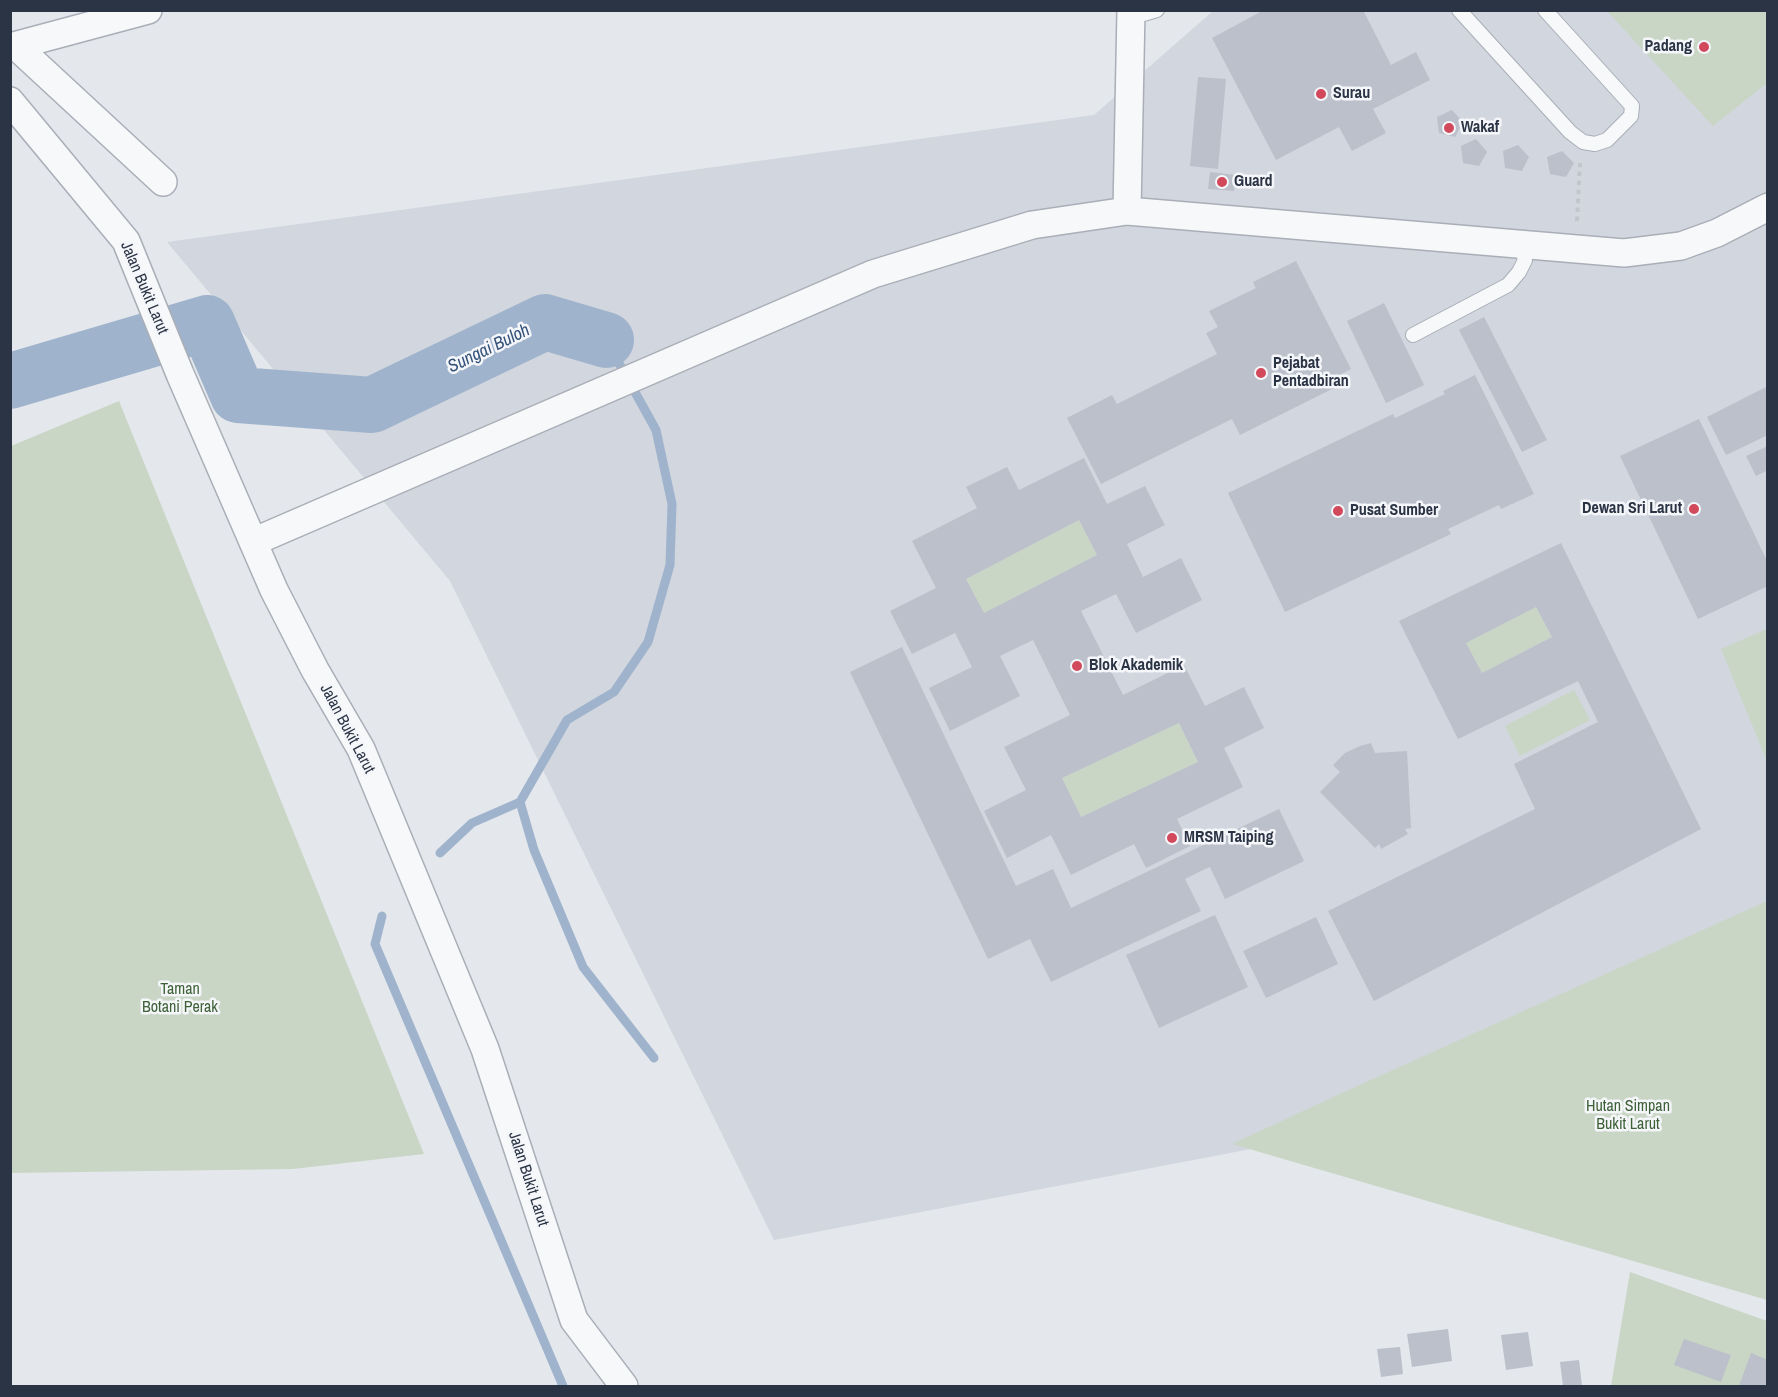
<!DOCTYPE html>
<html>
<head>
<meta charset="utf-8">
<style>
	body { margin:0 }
	#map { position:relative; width:1778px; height:1397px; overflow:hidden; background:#e4e7ec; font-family:"Archivo Narrow",sans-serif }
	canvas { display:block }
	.frame { position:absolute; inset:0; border:12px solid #2b3445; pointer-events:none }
</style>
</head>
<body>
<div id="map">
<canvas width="1778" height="1397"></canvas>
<div class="frame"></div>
</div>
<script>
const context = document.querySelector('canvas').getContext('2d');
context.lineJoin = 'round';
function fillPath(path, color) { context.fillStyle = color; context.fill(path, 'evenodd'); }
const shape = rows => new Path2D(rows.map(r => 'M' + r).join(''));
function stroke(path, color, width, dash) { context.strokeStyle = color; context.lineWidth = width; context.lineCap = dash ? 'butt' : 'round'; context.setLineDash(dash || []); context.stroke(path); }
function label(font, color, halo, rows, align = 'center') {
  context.font = font + ' "Archivo Narrow",sans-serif'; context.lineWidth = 5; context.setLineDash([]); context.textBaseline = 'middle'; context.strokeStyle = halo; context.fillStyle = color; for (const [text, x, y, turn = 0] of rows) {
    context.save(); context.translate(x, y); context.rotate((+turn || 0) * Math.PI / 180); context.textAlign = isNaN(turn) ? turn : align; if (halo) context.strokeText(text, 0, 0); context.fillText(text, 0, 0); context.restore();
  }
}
fillPath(shape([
	[1213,11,1767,11,1767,1094,1445,1112,774,1240,450,581,167,242,1094,115]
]), '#d2d6de');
fillPath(shape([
	[1607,11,1767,11,1767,83,1713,126],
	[119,401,424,1154,293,1169,11,1173,11,446],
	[1079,520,1097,555,984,613,966,579],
	[1536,607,1552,637,1482,673,1466,643],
	[1767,629,1767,761,1721,649],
	[1574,690,1590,720,1520,756,1505,726],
	[1179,723,1198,762,1081,817,1062,778],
	[1767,901,1767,1300,1232,1144,1342,1093],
	[1630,1272,1767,1321,1767,1386,1611,1386]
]), '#c9d6c5');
stroke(shape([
	[520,802,567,720,614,692,648,642,670,565,672,504,656,430,606,340],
	[520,802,534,850,583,967,654,1058],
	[440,853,472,823,520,802],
	[382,916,375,944,563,1386]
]), '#9fb4cc', 9);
stroke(shape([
	[10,381,207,323,238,395,372,405,545,322,606,340]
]), '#9fb4cc', 56);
fillPath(shape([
	[1264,10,1363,10,1391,65,1416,52,1430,80,1373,109,1386,133,1352,151,1339,127,1276,160,1212,38],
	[1198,77,1226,79,1218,169,1190,166],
	[1452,110,1463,122,1455,137,1439,133,1437,117],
	[1476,139,1487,152,1479,166,1463,163,1461,146],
	[1518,145,1529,157,1522,171,1505,168,1503,151],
	[1562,151,1574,163,1566,177,1550,174,1547,157],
	[1210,172,1236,175,1234,191,1208,189],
	[1296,261,1351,369,1336,377,1340,385,1240,435,1232,419,1101,484,1067,418,1112,395,1117,404,1217,354,1206,333,1218,327,1209,311,1256,288,1253,282],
	[1384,303,1424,385,1386,403,1347,321],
	[1484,317,1547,440,1522,452,1459,330],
	[1475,375,1534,494,1501,509,1499,505,1448,529,1451,534,1285,612,1228,493,1393,414,1395,418,1445,394,1443,391],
	[1768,386,1768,435,1726,455,1707,417],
	[1699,419,1768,563,1768,586,1698,619,1620,456],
	[1768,446,1768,470,1756,476,1746,456],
	[1084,458,1107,504,1145,486,1161,518,1165,525,1127,544,1143,577,1181,558,1202,600,1136,633,1116,594,1081,611,1123,695,1184,665,1205,706,1244,687,1264,728,1224,748,1243,787,1177,819,1190,846,1146,868,1134,844,1071,875,1051,835,1007,858,984,811,1026,790,1004,747,1070,715,1033,640,1000,656,1020,696,950,731,929,688,972,667,955,633,912,654,890,611,936,588,912,541,977,508,966,487,1007,467,1019,490],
	[1079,520,1097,555,984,613,966,579],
	[1179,723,1198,762,1081,817,1062,778],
	[1561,543,1701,829,1374,1001,1328,911,1535,809,1514,764,1598,722,1578,681,1458,739,1399,621],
	[1536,607,1552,637,1482,673,1466,643],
	[902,647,1016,886,1053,869,1071,908,1279,809,1304,861,1225,899,1210,867,1203,870,1185,879,1201,911,1051,982,1030,939,988,959,850,672],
	[1371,743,1375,753,1407,751,1411,828,1405,829,1408,834,1381,849,1379,844,1375,848,1320,792,1340,772,1333,765,1345,753,1360,746],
	[1215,915,1248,987,1159,1028,1126,955],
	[1316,917,1338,964,1266,998,1243,951],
	[1448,1329,1452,1361,1412,1367,1407,1334],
	[1528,1332,1533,1366,1506,1370,1501,1335],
	[1684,1339,1731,1355,1721,1382,1674,1365],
	[1400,1347,1403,1374,1381,1377,1377,1349],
	[1751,1353,1768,1360,1768,1386,1739,1386],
	[1579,1360,1582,1386,1563,1386,1560,1362]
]), '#bbc0ca');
const service = shape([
	[1459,10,1570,132,1583,142,1595,144,1607,140,1631,116,1632,106,1545,10],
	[1130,18,1157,10],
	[1413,335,1508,285,1519,272,1525,260,1522,249,1516,245]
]);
const minor = shape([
	[16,46,163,182],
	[10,47,148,10],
	[10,101,126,241,180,374,274,590,315,670,361,749,485,1049,574,1320,624,1386],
	[1127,211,1131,10],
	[253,542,873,274,1032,225,1127,211,1624,253,1681,246,1717,233,1768,207]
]);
stroke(service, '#a9aeb7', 16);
stroke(minor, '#a9aeb7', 30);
stroke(shape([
	[1577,221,1580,163]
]), '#c2c5cb', 4, [4.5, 4.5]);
stroke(service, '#f7f8fa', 14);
stroke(minor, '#f7f8fa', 27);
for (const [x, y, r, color] of [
	[1704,47,6,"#d1495b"],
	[1321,94,6,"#d1495b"],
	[1449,128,6,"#d1495b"],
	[1222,182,6,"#d1495b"],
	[1261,373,6,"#d1495b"],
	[1694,509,6,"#d1495b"],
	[1338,511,6,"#d1495b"],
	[1077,666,6,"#d1495b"],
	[1172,838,6,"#d1495b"]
]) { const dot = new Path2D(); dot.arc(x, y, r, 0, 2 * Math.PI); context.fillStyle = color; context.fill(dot); stroke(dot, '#f4f6f9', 2); }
label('bold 16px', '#2b3445', '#f4f6f9', [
	["Padang",1692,47,"right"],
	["Surau",1333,94],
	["Wakaf",1461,128],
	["Guard",1234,182],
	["Pejabat",1273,364],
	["Pentadbiran",1273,382],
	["Dewan Sri Larut",1682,509,"right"],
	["Pusat Sumber",1350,511],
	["Blok Akademik",1089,666],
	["MRSM Taiping",1184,838]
], 'left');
label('16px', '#2b3445', '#f4f6f9', [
	["Jalan Bukit Larut",144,288,67],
	["Jalan Bukit Larut",347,729,62],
	["Jalan Bukit Larut",528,1179,72]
]);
label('16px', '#3f6138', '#f4f6f9', [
	["Taman",180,990],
	["Botani Perak",180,1008],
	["Hutan Simpan",1628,1107],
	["Bukit Larut",1628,1125]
]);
label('italic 18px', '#34527a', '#f4f6f9', [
	["Sungai Buloh",489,349,-26]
]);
</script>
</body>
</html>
